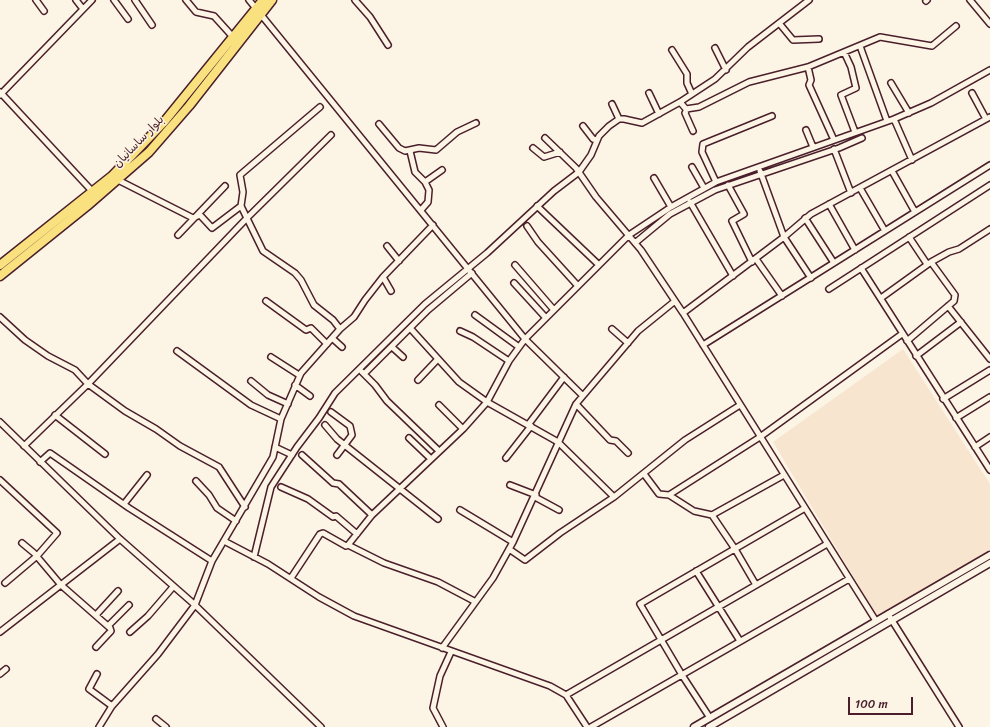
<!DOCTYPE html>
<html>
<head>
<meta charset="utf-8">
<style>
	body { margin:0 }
	#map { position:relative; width:990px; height:727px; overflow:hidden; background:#fcf5e5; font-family:Sriracha,sans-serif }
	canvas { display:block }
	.scale { position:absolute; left:848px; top:697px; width:65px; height:18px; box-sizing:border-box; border:2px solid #4a1f2b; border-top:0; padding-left:5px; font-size:12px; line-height:14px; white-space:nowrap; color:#4a1f2b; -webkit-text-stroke:3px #fcf5e5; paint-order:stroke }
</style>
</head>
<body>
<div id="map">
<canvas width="990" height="727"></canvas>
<div class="scale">100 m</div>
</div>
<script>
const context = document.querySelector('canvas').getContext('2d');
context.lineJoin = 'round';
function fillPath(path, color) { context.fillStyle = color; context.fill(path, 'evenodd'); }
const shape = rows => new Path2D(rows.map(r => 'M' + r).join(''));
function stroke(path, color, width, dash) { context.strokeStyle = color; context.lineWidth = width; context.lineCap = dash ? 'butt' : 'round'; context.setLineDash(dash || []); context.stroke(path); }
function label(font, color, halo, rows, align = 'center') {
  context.font = font + ' Sriracha,"Playpen Sans Arabic",sans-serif'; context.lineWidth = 3; context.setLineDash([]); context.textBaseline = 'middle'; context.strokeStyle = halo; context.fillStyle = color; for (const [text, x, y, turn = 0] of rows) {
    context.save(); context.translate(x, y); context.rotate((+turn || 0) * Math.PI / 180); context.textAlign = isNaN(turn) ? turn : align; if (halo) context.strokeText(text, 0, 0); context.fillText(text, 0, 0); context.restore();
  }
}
fillPath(shape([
	[903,349,990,484,990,554,878,618,773,442]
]), '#f7e5cf');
const minor = shape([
	[36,0,44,11],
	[76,0,83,9],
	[114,0,128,19],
	[135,0,152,25],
	[186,0,196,12,214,16,233,37],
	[249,0,525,339,582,395],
	[355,0,370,17,388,45],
	[970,0,990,24],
	[926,1,927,0],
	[779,23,793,40,819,39],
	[860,46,887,121],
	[715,48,726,70],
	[672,50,687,74,687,83,692,94],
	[844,52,851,67,856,88,841,95,855,132],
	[808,67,811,80,809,85,834,140],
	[891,83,909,113],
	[0,92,92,191],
	[649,93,659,114],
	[972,93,986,119],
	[0,95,92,0],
	[680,102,686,109,699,107,749,82,808,67,880,37,932,46,956,26],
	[612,104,619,119],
	[320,107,240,175,243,192,241,206,263,251,295,273,301,280,314,305,333,320,340,329],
	[687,109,685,113,693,131],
	[894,119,912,160],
	[379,124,399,148,405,151,419,148,436,150,457,132,476,123],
	[583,126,593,139,597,140],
	[806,130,813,147],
	[545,138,576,168,596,197,641,250,683,313,876,621],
	[533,148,544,157,560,152],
	[834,149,851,193],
	[410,151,415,172,425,182,429,190,428,202,421,210],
	[692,167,704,188],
	[760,171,784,237,811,278],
	[892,171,915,212],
	[654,178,671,207],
	[116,179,193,218,200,215,212,228,241,206],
	[425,182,442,170],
	[716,182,702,152,703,144,772,116],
	[728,185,744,214,732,221,752,262],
	[860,188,885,231],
	[690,202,733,276],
	[829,204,855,250],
	[537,206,599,265],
	[805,218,834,263],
	[527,226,538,242,578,286],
	[178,235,225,186],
	[909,237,927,264],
	[635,243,670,214,715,190,839,148,862,138],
	[387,246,399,261],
	[756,259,782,296],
	[515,265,554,310],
	[861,268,990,470],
	[383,277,391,291],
	[514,283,546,318],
	[829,289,990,185],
	[881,298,931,262,949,252,959,249,990,229],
	[266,301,306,330,311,328,327,344],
	[948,306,990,359],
	[683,313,784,237,811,214,990,117],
	[475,315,519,347],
	[0,317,25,340,48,356,75,370,88,384,125,411,156,429,180,446,219,467,245,507],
	[410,328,459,382,487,402,558,442,614,497],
	[612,329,628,343],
	[460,331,473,337,509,361],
	[332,338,342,347],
	[907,341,954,301,955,295,931,262],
	[703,345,990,165],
	[392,347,403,357],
	[177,351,251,405,281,419],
	[916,356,961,322],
	[271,357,299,375],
	[362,372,375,385,387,401,439,451],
	[364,374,428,310,472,273],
	[418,380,437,360],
	[251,381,268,395,288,404],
	[295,385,310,396],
	[943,399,990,370],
	[576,404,610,440,616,441,628,453],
	[439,405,463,429],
	[331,412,350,426,352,435,337,455],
	[55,415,105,454],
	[956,418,990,397],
	[0,422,120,539,195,605,321,727],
	[325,425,337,439,438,519],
	[528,425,564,377],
	[409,438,431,459],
	[24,446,88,384,247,218,331,135],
	[275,447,292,455],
	[975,447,990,437],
	[302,455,333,483,339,484,372,515],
	[506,458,531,426],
	[40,462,50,453,129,508,212,561],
	[644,474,659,494,669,495,694,511,712,515,735,549,756,585],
	[0,480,57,533,37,556,5,583],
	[196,481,209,495,217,508,236,521],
	[510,485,536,495],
	[281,487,308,499,333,517,336,516,357,534],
	[669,495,760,437,902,334],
	[535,497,559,510],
	[124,504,147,475],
	[460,510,513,542],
	[712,515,784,475],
	[224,541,268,564,319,597,354,616,550,686,566,695,587,727],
	[22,543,34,553,61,585,110,628,111,631,96,647],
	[348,545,384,563,438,582,474,601],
	[509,549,525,560,560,533,614,497,685,440,740,405],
	[254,557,271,487,297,447,319,418,335,393,425,304,487,253,554,191,579,172,591,155,599,136,609,126,619,119,624,119,642,123,680,102,715,79,748,47,809,0],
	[696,571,740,641],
	[291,578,320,534,323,533,346,546,348,545,372,515,463,429,487,402,509,361,525,339,629,235,671,207,716,182,894,119,931,103,990,70],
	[888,614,959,727],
	[96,615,118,591],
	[108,626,129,605],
	[0,632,120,539],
	[130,632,148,616,173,587],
	[442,648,493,578,513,542,576,404,638,331,675,301],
	[0,674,6,669],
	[97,674,89,689,112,706],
	[566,695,827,544],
	[710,718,682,675,640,604,805,508],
	[156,719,166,727],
	[99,727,112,706,158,654,195,605,212,561,273,457,281,419,301,373,340,329,354,317,365,300,383,277,433,225],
	[443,727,433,708,440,676,451,652],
	[591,727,849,579]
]);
const tertiary = shape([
	[694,727,990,555],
	[709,727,990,563]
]);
const trunk = shape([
	[0,265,112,176,164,122,263,0],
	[0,276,87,206,149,152,189,106,272,0]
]);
stroke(minor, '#4a1f2b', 8);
stroke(tertiary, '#4a1f2b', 9);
stroke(trunk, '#4a1f2b', 11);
stroke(minor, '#fcf5e5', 5);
stroke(tertiary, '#fcf5e5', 6);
stroke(trunk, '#fae180', 8);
label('12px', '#4a1f2b', '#fcf5e5', [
	["بلوار ساسانیان",139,142,-46]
]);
</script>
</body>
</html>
